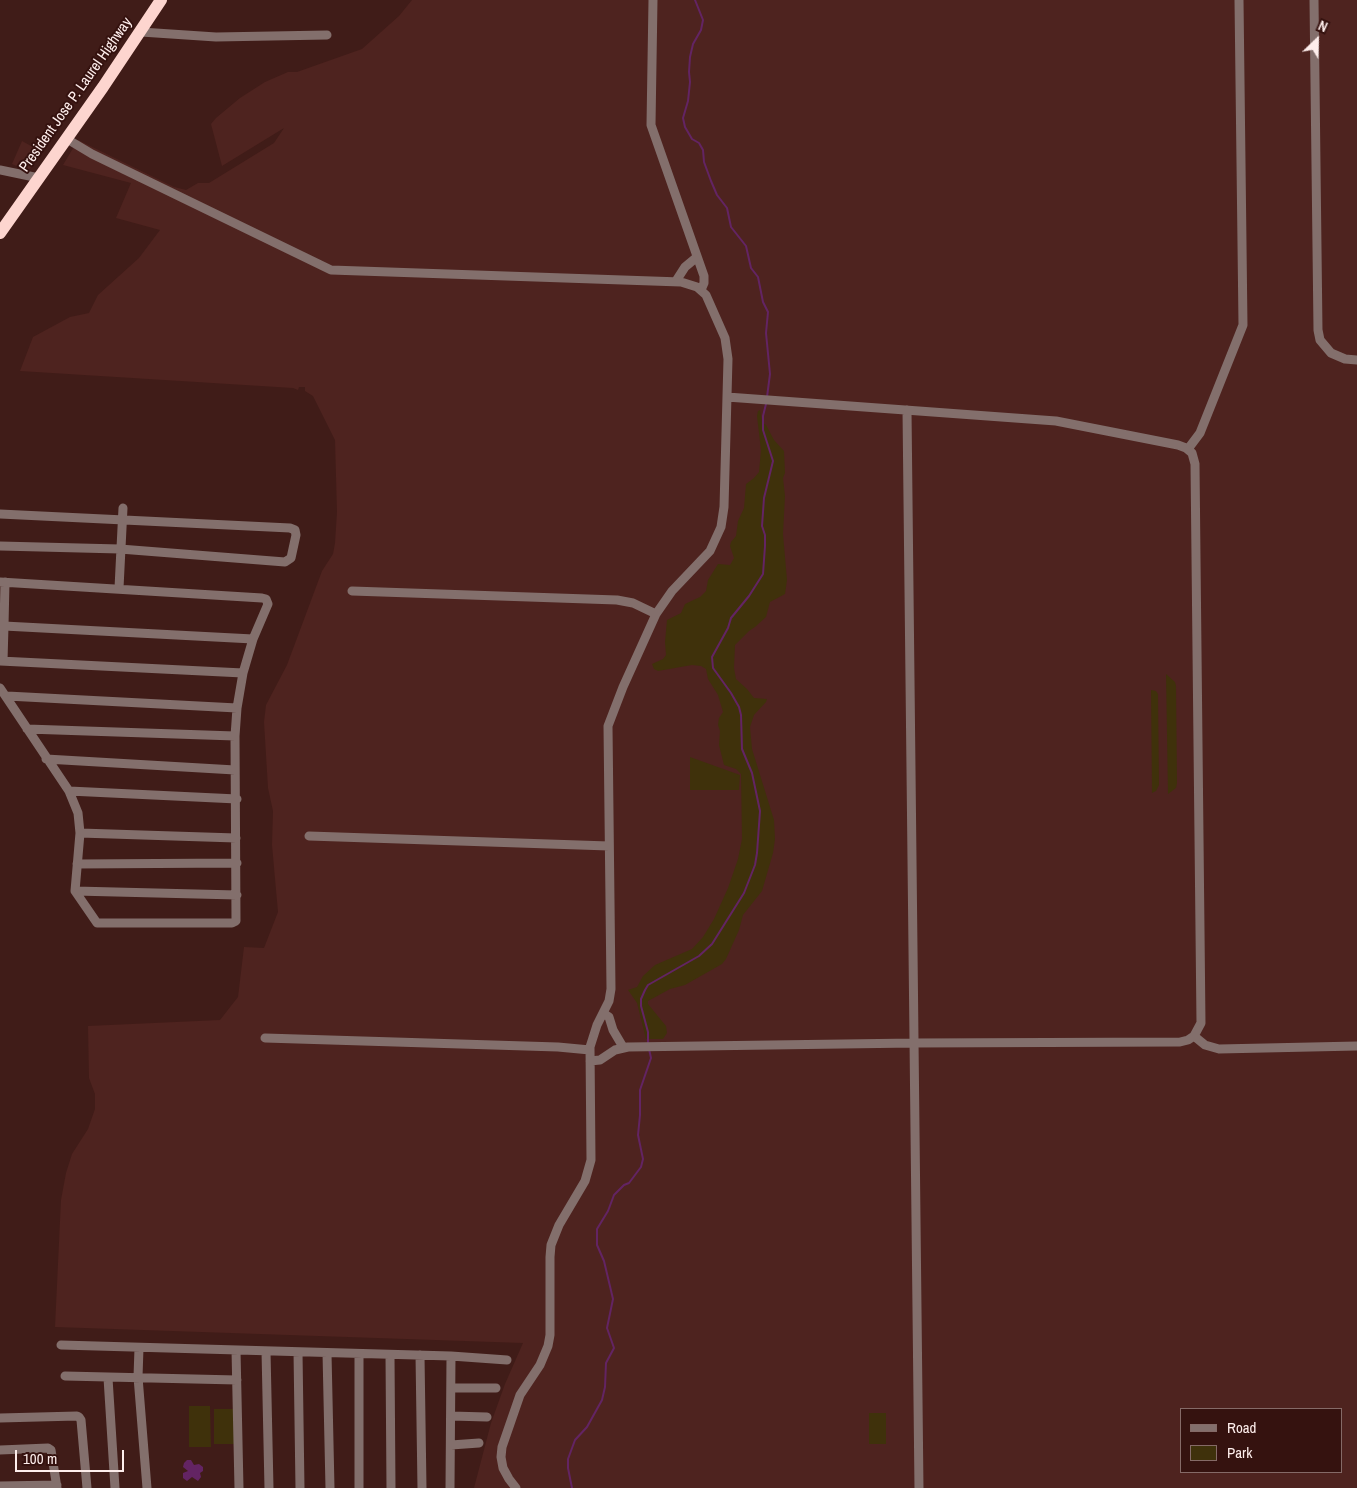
<!DOCTYPE html>
<html>
<head>
<meta charset="utf-8">
<style>
	body { margin:0 }
	#map { position:relative; width:1357px; height:1488px; overflow:hidden; background:#401c18; font-family:"Archivo Narrow",sans-serif }
	canvas { display:block }
	.legend { position:absolute; left:1180px; top:1408px; width:162px; height:65px; box-sizing:border-box; background:#35120f; border:1px solid #856a67; margin:0; padding:6px 9px; list-style:none; font-size:15px; color:#feeeec }
	.legend li { display:flex; align-items:center; gap:10px; height:25px }
	.legend b { width:25px; border:1px solid #856a67 }
	.north { position:absolute; left:1292px; top:15px; width:50px; height:50px; -webkit-text-stroke:4px #35120f; paint-order:stroke; rotate:24deg; font-size:14px; font-weight:700; line-height:20px; text-align:center; color:#feeeec }
	.north::after { content:''; display:block; margin:auto; width:18px; height:22px; background:#feeeec; clip-path:polygon(50% 0,100% 100%,50% 72%,0 100%) }
	.scale { position:absolute; left:15px; top:1450px; width:109px; height:22px; box-sizing:border-box; border:2px solid #feeeec; border-top:0; padding-left:6px; font-size:15px; line-height:18px; white-space:nowrap; color:#feeeec; -webkit-text-stroke:4px #35120f; paint-order:stroke }
</style>
</head>
<body>
<div id="map">
<canvas width="1357" height="1488"></canvas>
<ul class="legend">
<li><b style="height:6px;background:#836f6c"></b>Road</li>
<li><b style="height:14px;background:#3f310b"></b>Park</li>
</ul>
<div class="north">N</div>
<div class="scale">100 m</div>
</div>
<script>
const context = document.querySelector('canvas').getContext('2d');
context.lineJoin = 'round';
function fillPath(path, color) { context.fillStyle = color; context.fill(path, 'evenodd'); }
const shape = rows => new Path2D(rows.map(r => 'M' + r).join(''));
function stroke(path, color, width, dash) { context.strokeStyle = color; context.lineWidth = width; context.lineCap = dash ? 'butt' : 'round'; context.setLineDash(dash || []); context.stroke(path); }
function label(font, color, halo, rows, align = 'center') {
  context.font = font + ' "Archivo Narrow",sans-serif'; context.lineWidth = 4; context.setLineDash([]); context.textBaseline = 'middle'; context.strokeStyle = halo; context.fillStyle = color; for (const [text, x, y, turn = 0] of rows) {
    context.save(); context.translate(x, y); context.rotate((+turn || 0) * Math.PI / 180); context.textAlign = isNaN(turn) ? turn : align; if (halo) context.strokeText(text, 0, 0); context.fillText(text, 0, 0); context.restore();
  }
}
fillPath(shape([
	[412,0,1357,0,1357,1488,474,1488,491,1423,505,1384,523,1343,55,1327,61,1200,66,1173,72,1154,88,1129,95,1109,95,1094,89,1078,88,1026,220,1020,238,997,244,947,264,948,278,912,272,845,273,811,268,788,264,722,266,705,287,665,322,571,333,554,335,543,337,512,335,440,313,396,305,391,305,387,299,387,298,390,293,388,20,371,33,337,70,317,89,313,98,295,139,258,160,230,116,218,131,183,63,165,78,140,174,187,186,190,198,183,209,183,274,143,284,128,222,166,211,124,216,118,240,98,265,82,288,72,297,72,362,49,399,16],
	[1181,1409,1341,1409,1341,1472,1181,1472],
	[22,141,42,152,28,171,12,164]
]), '#4e231f');
fillPath(shape([
	[760,410,762,422,766,425,774,440,784,451,785,473,783,478,785,496,783,534,787,580,785,594,770,602,766,617,755,627,749,631,735,645,734,668,736,679,747,689,754,698,767,699,766,702,754,715,750,727,752,749,774,820,775,839,773,853,762,891,743,915,739,930,726,959,722,964,685,985,670,989,648,1001,648,1004,666,1026,667,1033,663,1039,646,1039,637,1003,628,990,637,987,643,976,655,965,692,949,703,937,714,919,728,888,738,859,742,839,741,774,736,769,724,765,719,745,720,731,718,725,719,718,723,712,718,695,708,679,706,669,701,666,692,665,658,671,654,669,652,664,663,659,666,655,665,642,667,620,681,613,685,604,700,597,706,591,708,580,718,564,730,565,734,558,730,546,731,542,736,536,738,521,744,508,746,484,754,478,759,472,761,450,757,416,758,411],
	[1166,674,1175,682,1176,686,1177,783,1176,788,1168,794],
	[1151,690,1156,691,1158,694,1159,785,1156,791,1152,793],
	[690,757,740,775,739,790,690,790],
	[189,1406,210,1406,211,1447,189,1447],
	[214,1409,235,1409,236,1444,214,1444],
	[869,1413,886,1413,886,1444,869,1444]
]), '#3f310b');
fillPath(shape([
	[187,1460,191,1460,194,1465,199,1464,203,1467,203,1471,200,1473,201,1477,198,1481,192,1477,187,1481,183,1478,183,1473,188,1471,183,1467,184,1463]
]), '#632463');
stroke(shape([
	[695,0,703,20,701,30,693,44,690,57,689,72,690,82,688,101,683,118,685,127,692,139,699,143,703,150,704,162,711,181,717,195,727,208,731,227,746,246,751,268,758,277,763,302,768,312,766,333,770,374,767,397],
	[648,1045,648,1032,641,1006,641,999,645,990,648,985,699,956,712,944,744,893,755,865,757,853,760,811,752,773,742,749,741,715,739,707,731,693,713,668,712,657,728,628,731,618,749,596,763,574,765,546,765,535,762,526,764,498,773,461,763,430,763,416,766,404],
	[572,1488,568,1468,568,1459,575,1440,587,1427,602,1400,605,1387,606,1363,614,1348,607,1328,613,1299,604,1261,597,1245,597,1229,608,1211,614,1195,624,1185,629,1183,641,1167,643,1159,638,1135,640,1115,640,1090,651,1058,649,1049]
]), '#632463', 2);
stroke(shape([
	[653,0,651,125,704,276,704,283,701,290],
	[1314,0,1318,330,1320,340,1331,353,1345,359,1357,360],
	[141,32,216,37,327,35],
	[67,139,92,154,331,270,681,282,697,287,706,295,725,338,728,359,724,507,721,527,710,551,672,591,656,614,623,687,608,726,611,989,609,1001,597,1025,590,1047,591,1160,585,1181,559,1225,551,1245,550,1257,550,1335,548,1346,540,1365,520,1395,502,1447,501,1457,503,1468,509,1479,516,1488],
	[0,170,39,178],
	[676,281,685,267,697,257],
	[907,410,919,1488],
	[1188,449,1200,433,1243,325,1239,0],
	[0,514,290,528,295,530,296,535,291,558,285,562,120,549,0,546],
	[0,582,262,598,266,599,268,604,253,639,243,673,237,708,235,736,236,921,232,923,97,923,75,891,80,833,78,813,69,791,0,688],
	[119,588,123,508],
	[352,591,617,600,633,603,656,614],
	[4,626,5,582],
	[0,661,243,673],
	[3,661,4,626,253,639],
	[7,696,237,708],
	[27,729,235,736],
	[46,759,235,770],
	[69,791,237,799],
	[80,833,236,838],
	[309,836,609,846],
	[77,864,237,863],
	[75,891,237,895],
	[603,1013,609,1017,613,1030,623,1047],
	[1194,1036,1205,1045,1219,1049,1357,1046],
	[265,1038,558,1047,590,1050],
	[590,1061,600,1060,615,1050,628,1047,914,1043,1180,1042,1188,1040,1194,1036,1201,1023,1195,464,1192,453,1186,448,1178,445,1056,421,727,397],
	[61,1345,451,1356,507,1360],
	[139,1348,138,1377,147,1488],
	[236,1350,239,1488],
	[266,1351,269,1488],
	[298,1352,300,1488],
	[327,1353,330,1488],
	[359,1354,359,1488],
	[390,1355,391,1488],
	[420,1355,422,1488],
	[65,1376,237,1380],
	[108,1378,115,1488],
	[451,1388,496,1388],
	[451,1416,487,1417],
	[0,1418,77,1416,79,1417,81,1420,87,1488],
	[451,1445,479,1443],
	[0,1450,48,1448,51,1450,57,1488],
	[0,1486,57,1485],
	[450,1488,451,1356]
]), '#836f6c', 9);
stroke(shape([
	[0,233,103,87,161,0]
]), '#fdd5cf', 12);
label('15px', '#feeeec', '#35120f', [
	["President Jose P. Laurel Highway",76,95,-55]
]);
</script>
</body>
</html>
